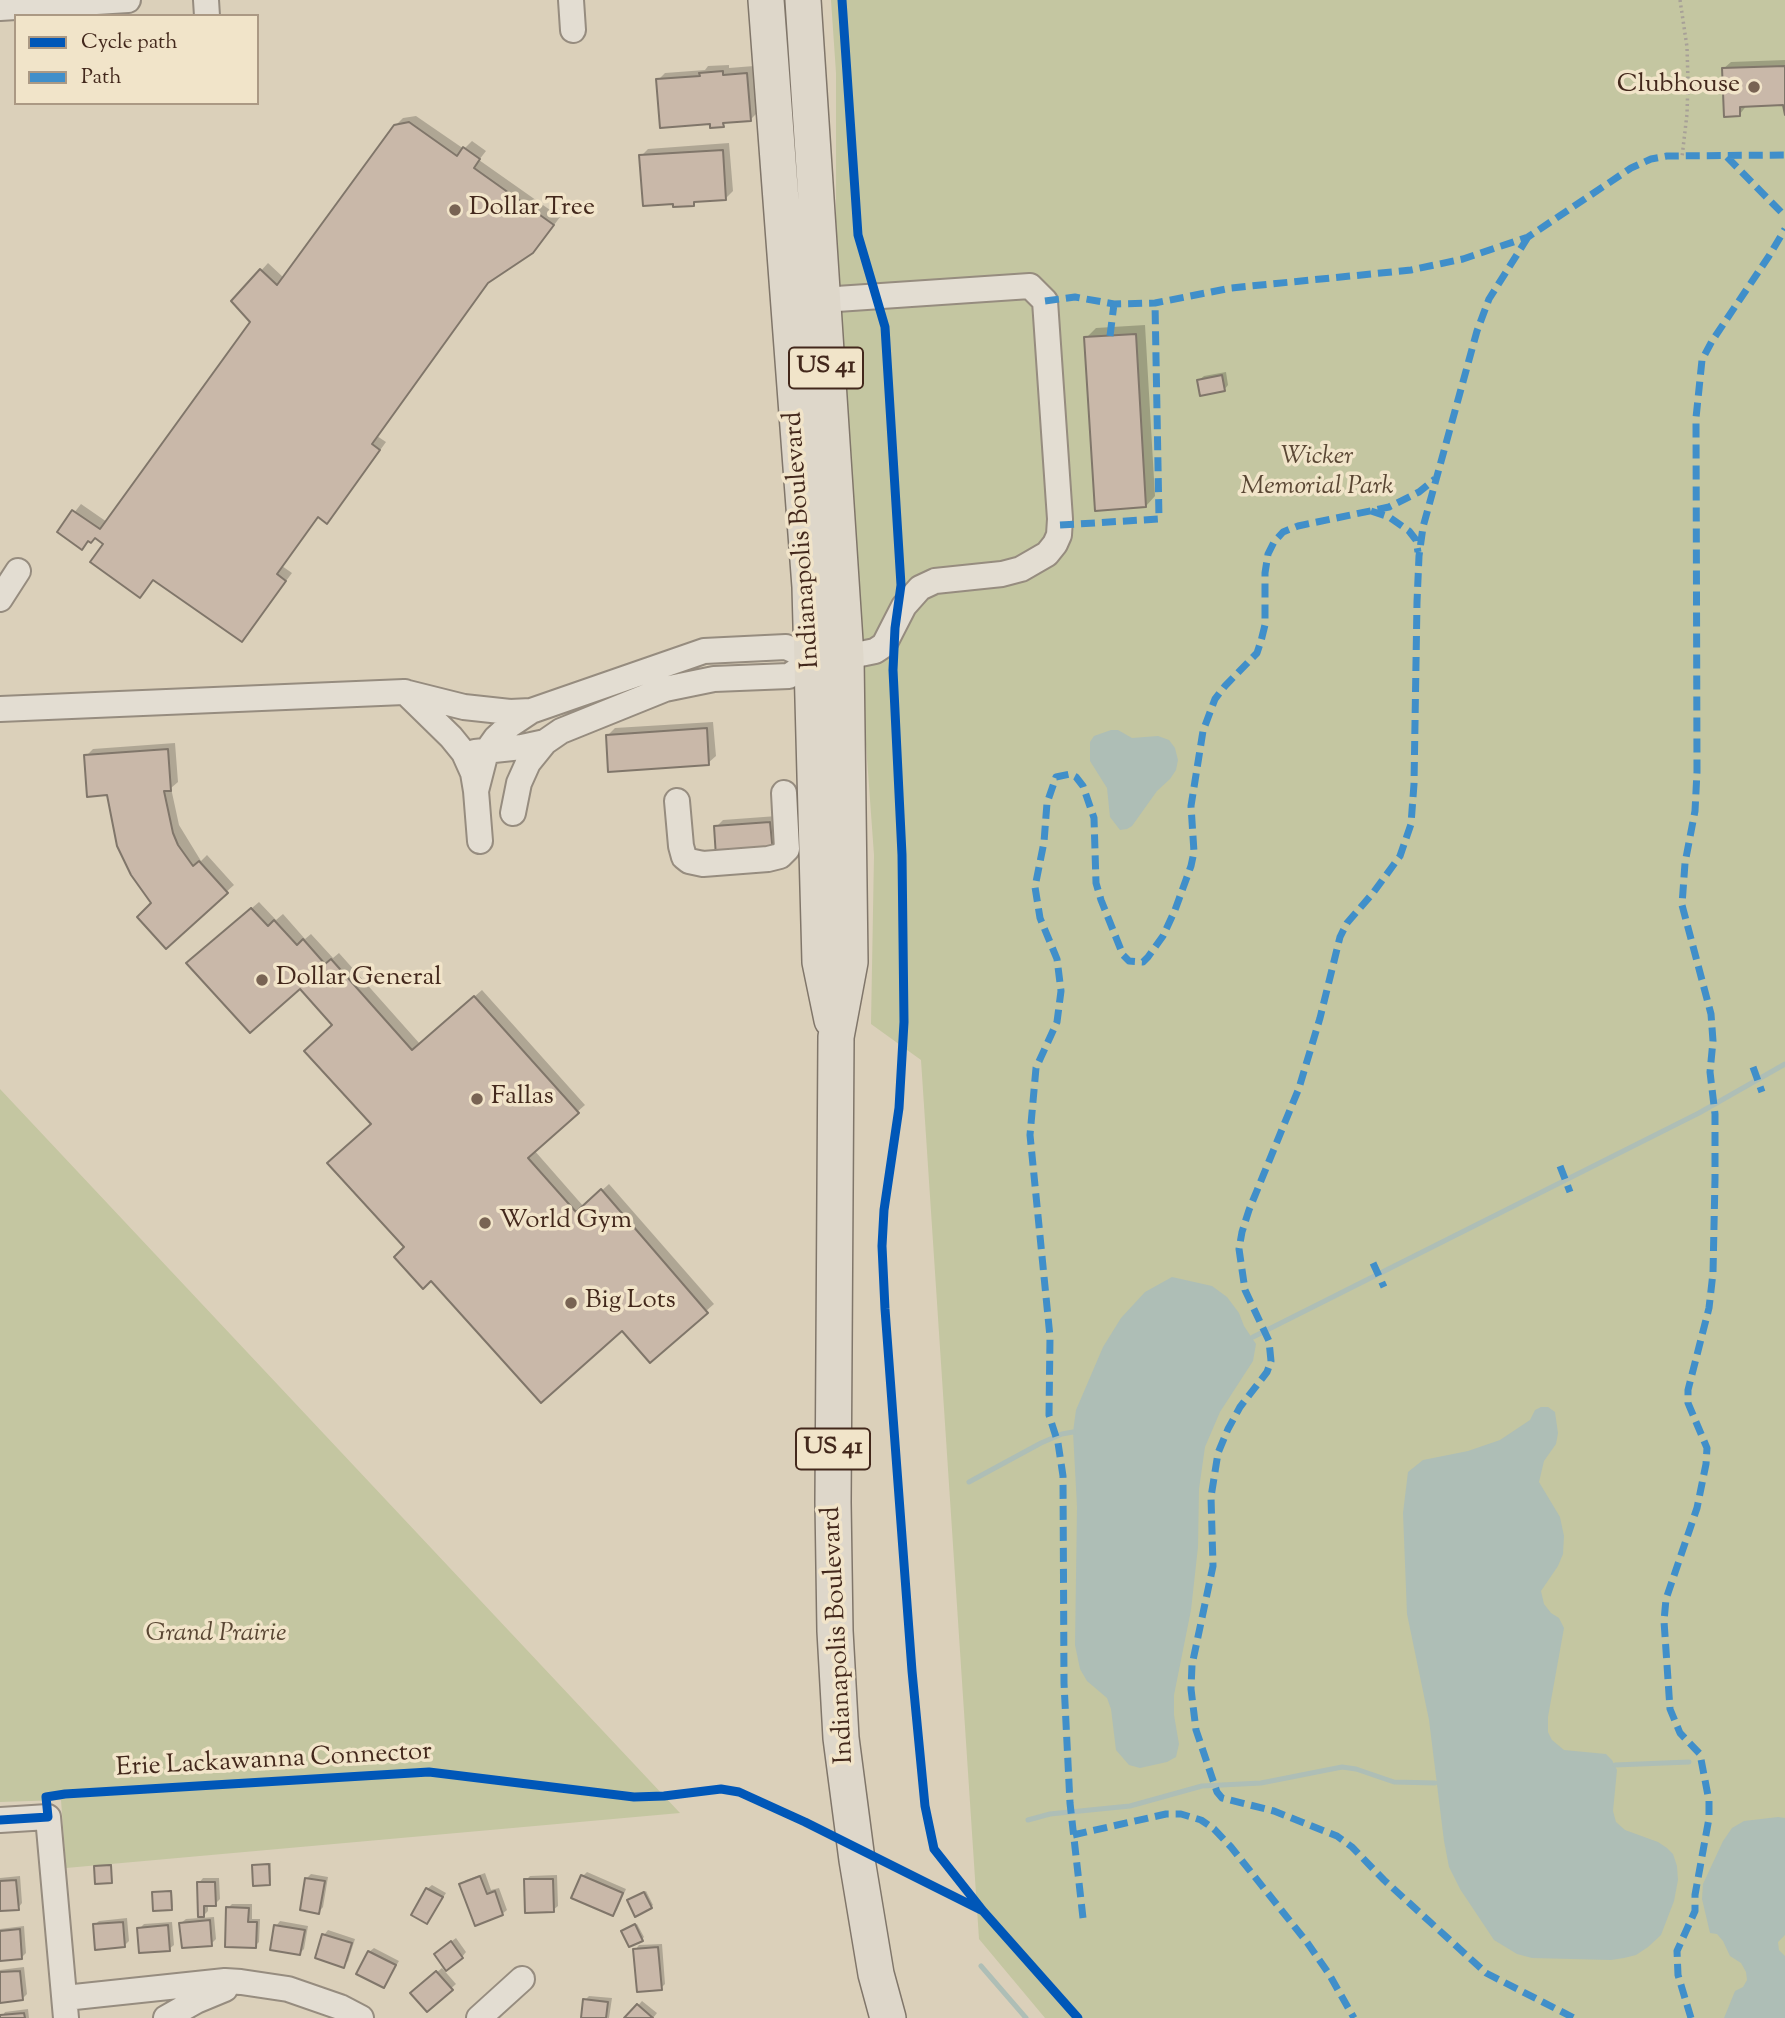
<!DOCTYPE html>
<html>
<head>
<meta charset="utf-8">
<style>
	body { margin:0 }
	#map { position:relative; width:1785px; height:2018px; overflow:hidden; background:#dbd0ba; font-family:"Sorts Mill Goudy",serif }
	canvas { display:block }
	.legend { position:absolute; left:14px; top:14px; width:245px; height:91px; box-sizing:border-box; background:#f1e4c9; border:2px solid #ab9984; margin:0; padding:9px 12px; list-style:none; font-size:21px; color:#43281c }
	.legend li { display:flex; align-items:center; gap:14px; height:35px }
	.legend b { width:35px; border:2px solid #ab9984 }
</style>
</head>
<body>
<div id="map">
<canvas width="1785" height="2018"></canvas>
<ul class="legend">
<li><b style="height:9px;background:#0057b8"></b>Cycle path</li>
<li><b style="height:9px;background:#408fca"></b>Path</li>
</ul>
</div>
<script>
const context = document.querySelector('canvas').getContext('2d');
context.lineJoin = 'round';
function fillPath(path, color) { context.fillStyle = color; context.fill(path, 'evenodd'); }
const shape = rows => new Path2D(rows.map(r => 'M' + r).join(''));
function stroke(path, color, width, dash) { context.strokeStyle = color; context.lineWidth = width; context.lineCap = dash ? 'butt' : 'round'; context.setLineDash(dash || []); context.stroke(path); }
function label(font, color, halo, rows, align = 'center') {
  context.font = font + ' "Sorts Mill Goudy",serif'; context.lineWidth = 7; context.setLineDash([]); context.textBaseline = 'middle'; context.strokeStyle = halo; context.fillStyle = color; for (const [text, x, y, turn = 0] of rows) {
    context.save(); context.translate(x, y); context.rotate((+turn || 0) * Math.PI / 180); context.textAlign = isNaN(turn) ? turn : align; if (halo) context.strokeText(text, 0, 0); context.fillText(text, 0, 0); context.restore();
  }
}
fillPath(shape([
	[831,0,1785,0,1785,2018,1045,2018,979,1939,921,1060,871,1024,874,855,841,398,836,265,836,73],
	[0,1089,680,1813,66,1868,61,1800,0,1802]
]), '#c4c6a1');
fillPath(shape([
	[1111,730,1118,730,1132,738,1158,736,1169,740,1175,748,1178,760,1176,770,1170,779,1157,791,1132,826,1127,829,1120,830,1110,817,1107,788,1090,761,1090,742,1094,736],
	[1172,1277,1212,1286,1227,1297,1239,1313,1244,1326,1256,1344,1253,1361,1220,1412,1205,1447,1199,1489,1198,1547,1191,1610,1174,1695,1174,1715,1179,1744,1176,1757,1167,1762,1140,1768,1129,1765,1116,1750,1111,1709,1107,1698,1087,1681,1080,1669,1075,1645,1077,1507,1073,1432,1076,1410,1103,1347,1121,1318,1145,1292],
	[1541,1407,1548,1407,1555,1412,1558,1433,1556,1444,1544,1461,1539,1482,1560,1517,1564,1536,1563,1554,1558,1566,1541,1591,1544,1604,1551,1613,1559,1618,1564,1628,1548,1717,1548,1732,1552,1740,1564,1750,1606,1754,1612,1760,1617,1770,1613,1811,1616,1822,1625,1830,1658,1842,1667,1848,1673,1854,1677,1866,1678,1880,1674,1901,1661,1935,1648,1947,1636,1955,1624,1958,1611,1960,1532,1958,1517,1954,1494,1940,1460,1889,1449,1867,1444,1841,1429,1720,1407,1614,1403,1513,1408,1472,1423,1460,1468,1451,1500,1440,1530,1420,1535,1410],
	[1778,1817,1785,1818,1785,1935,1778,1942,1779,1950,1785,1956,1785,2018,1724,2018,1735,1991,1743,1987,1747,1980,1746,1972,1741,1963,1730,1956,1723,1941,1717,1934,1710,1933,1702,1899,1703,1884,1723,1841,1732,1828,1744,1821]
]), '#aebeb6');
fillPath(shape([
	[1785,60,1785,105,1747,105,1740,114,1723,69,1731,62],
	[729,65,729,68,754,66,757,113,750,120,727,121,723,125,711,122,658,80,665,73,705,70,708,66],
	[416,116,464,149,472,141,486,151,479,160,560,217,540,244,491,279,377,436,386,442,334,514,327,521,319,516,282,566,292,573,242,640,154,578,140,596,105,543,95,536,82,548,59,532,81,504,107,522,253,322,234,301,268,263,284,278,395,126,403,118],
	[729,143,733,191,726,198,697,200,694,204,641,156,648,149],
	[1145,325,1155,496,1146,506,1086,338,1096,328],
	[1226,372,1228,385,1224,390,1199,380,1204,376],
	[713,722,716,756,708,763,608,735,615,728],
	[175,743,178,782,171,788,179,825,201,861,207,855,234,885,166,946,153,903,108,793,86,756,93,749],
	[777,816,779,844,772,851,716,827,723,820],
	[259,902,276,920,283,914,305,939,311,934,333,958,339,953,420,1044,482,990,585,1105,534,1150,584,1207,609,1184,714,1304,650,1360,622,1329,406,1247,373,1124,334,1025,300,986,196,956],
	[271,1863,271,1882,270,1883,253,1865],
	[112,1864,112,1881,95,1867,97,1865],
	[587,1872,626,1889,617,1910,613,1914,583,1876],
	[485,1873,491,1890,499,1888,507,1910,502,1914,461,1884,466,1880],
	[311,1874,328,1877,323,1907,319,1912,307,1878],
	[557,1875,558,1906,553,1910,526,1880,530,1876],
	[20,1876,22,1903,18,1908,0,1910,0,1878],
	[203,1878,219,1878,220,1899,215,1904,208,1904,208,1911,201,1918,214,1917,216,1939,211,1944,181,1923,186,1919,200,1918,199,1883],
	[432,1885,446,1893,427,1922,427,1889],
	[172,1890,173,1907,171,1908,154,1892],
	[646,1891,653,1905,651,1907,630,1899],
	[232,1904,252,1904,252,1919,260,1919,259,1942,255,1946,228,1908],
	[127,1918,129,1941,125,1945,94,1925,99,1921],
	[280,1921,308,1926,304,1949,300,1953,276,1926],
	[172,1922,174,1945,169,1949,139,1929,144,1924],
	[637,1924,644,1937,642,1939,625,1930],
	[24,1926,26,1953,22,1957,0,1959,0,1929],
	[328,1930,355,1939,348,1961,343,1966,324,1935],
	[456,1938,466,1952,462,1957,440,1950],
	[662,1944,665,1984,661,1988,635,1950,639,1945],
	[374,1948,399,1961,384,1986,369,1952],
	[24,1967,27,1994,22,1999,0,2001,0,1970],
	[442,1968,456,1984,427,2010,417,1989],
	[589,1996,612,1998,609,2018,583,2018,585,2000],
	[642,2001,657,2013,653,2018,627,2018],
	[28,2009,29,2018,1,2018,5,2012]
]), '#0003');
stroke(shape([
	[1253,1337,1699,1113,1785,1064],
	[969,1482,1041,1443,1062,1434,1073,1432],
	[1615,1765,1689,1762],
	[1028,1820,1050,1814,1130,1806,1202,1786,1261,1783,1342,1767,1356,1769,1394,1782,1435,1783],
	[981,1966,1026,2018]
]), '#aebeb6', 5);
const building = shape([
	[1785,66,1785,115,1783,105,1740,107,1740,116,1724,117,1722,68,1785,66],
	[723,71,723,75,747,73,751,121,723,123,724,127,710,128,710,124,660,128,656,79,700,76,699,73,723,71],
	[409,122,457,156,463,147,480,159,474,168,554,225,533,253,488,283,372,444,380,450,327,524,318,517,277,574,286,581,242,642,153,580,140,598,90,562,103,544,95,538,91,543,88,541,82,550,57,532,72,510,100,529,250,322,231,301,260,269,277,285,394,125,409,122],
	[723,150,726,200,694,202,694,206,673,207,673,204,643,206,639,155,723,150],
	[1136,334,1146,507,1095,511,1084,337,1136,334],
	[1222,375,1225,391,1200,396,1197,380,1222,375],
	[707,728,709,765,608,772,606,735,707,728],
	[168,749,171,791,164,791,173,833,178,845,193,866,199,861,228,893,166,949,137,917,151,903,131,875,117,846,107,795,87,797,84,755,168,749],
	[770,822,773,853,716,857,714,826,770,822],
	[251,908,268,926,274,920,297,945,303,939,325,964,331,959,412,1050,474,996,579,1113,528,1158,576,1212,601,1189,708,1313,650,1363,622,1331,541,1403,431,1281,423,1289,394,1257,404,1247,327,1163,371,1124,304,1051,332,1025,300,989,250,1033,186,963,251,908],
	[269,1864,270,1885,253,1886,252,1865,269,1864],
	[111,1865,112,1883,95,1884,94,1866,111,1865],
	[581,1875,623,1893,613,1916,571,1898,581,1875],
	[480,1876,487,1894,495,1891,503,1915,475,1926,459,1884,480,1876],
	[305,1878,325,1881,319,1914,300,1910,305,1878],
	[524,1879,553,1879,554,1912,525,1913,524,1879],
	[16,1880,19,1910,0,1911,0,1881,16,1880],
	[197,1882,215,1882,216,1906,204,1906,204,1917,198,1917,197,1882],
	[426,1888,443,1897,427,1924,411,1915,426,1888],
	[171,1891,172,1910,153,1911,152,1892,171,1891],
	[644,1892,652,1908,635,1917,627,1900,644,1892],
	[226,1907,249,1908,248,1922,257,1922,256,1948,225,1947,226,1907],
	[210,1920,212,1946,182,1948,179,1923,210,1920],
	[123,1922,125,1947,95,1950,93,1924,123,1922],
	[635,1924,643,1941,629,1947,621,1931,635,1924],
	[168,1925,170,1951,139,1953,137,1928,168,1925],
	[274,1925,305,1930,300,1955,270,1950,274,1925],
	[20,1929,22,1959,0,1961,0,1931,20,1929],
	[322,1934,352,1943,344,1968,315,1958,322,1934],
	[451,1941,463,1958,446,1971,434,1954,451,1941],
	[658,1947,662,1990,637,1992,633,1949,658,1947],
	[368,1951,396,1965,384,1988,356,1974,368,1951],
	[20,1971,23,2000,0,2003,0,1972,20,1971],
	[436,1971,453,1990,427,2012,410,1993,436,1971],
	[583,1999,608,2002,606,2018,581,2018,583,1999],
	[637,2004,653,2018,624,2018,637,2004],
	[24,2013,25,2018,0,2018,0,2015,24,2013]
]);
fillPath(building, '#c9b8a9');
stroke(building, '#80766a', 2);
const minor = shape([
	[206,0,207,16],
	[571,0,573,30],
	[0,8,128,0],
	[0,599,18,571],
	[405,692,451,737,464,753,473,773,476,791,480,841],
	[0,709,404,692,464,707,510,712,531,711],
	[475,752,522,747,545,742],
	[476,791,486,752,496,738,510,725,531,711,704,651,786,647,813,659,846,657,875,651,884,645,904,606,920,588,935,581,1002,574,1021,569,1047,554,1055,544,1059,535,1060,519,1045,301,1030,286,822,300],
	[677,801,681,846,684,857,689,861,703,864,768,859,780,856,787,849,784,793],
	[513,813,519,783,528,763,545,742,561,731,665,689,714,679,789,676,813,659],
	[0,1820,48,1817,66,2018],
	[65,1998,225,1981,241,1982,288,1989,340,2007,361,2018],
	[166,2018,196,2001,225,1989],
	[479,2018,522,1979]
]);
const highway = shape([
	[766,0,810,587,820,962,832,1020],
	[803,0,846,657,850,962,836,1037,833,1502,835,1631,841,1738,857,1860,876,1974,888,2018]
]);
stroke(minor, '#968c7f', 28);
stroke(highway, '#80766a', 38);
stroke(shape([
	[1680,0,1687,47,1688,81,1687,114,1682,157]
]), '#a7a097', 3.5, [2, 3.5]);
stroke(minor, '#e3ddd2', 24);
stroke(highway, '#ded7ca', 35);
stroke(shape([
	[1727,157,1785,216],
	[1528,237,1489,299,1477,331,1423,527,1419,556,1417,602,1414,784,1411,824,1400,856,1373,893,1347,923,1340,937,1320,1018,1299,1088,1249,1210,1242,1232,1239,1249,1245,1290,1269,1341,1271,1361,1267,1372,1240,1407,1228,1429,1218,1453,1211,1497,1213,1566,1192,1665,1191,1689,1196,1730,1217,1792,1222,1798,1274,1811,1337,1836,1352,1847,1384,1880,1486,1973,1574,2018],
	[1045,301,1075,297,1114,304,1155,303,1231,288,1411,270,1463,259,1528,237,1631,168,1651,159,1667,156,1785,155],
	[1110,336,1114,304],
	[1371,511,1389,517,1409,531,1416,540,1418,552],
	[1060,525,1159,519,1155,303],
	[1753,1067,1762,1092],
	[1560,1166,1570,1192],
	[1373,1263,1384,1287],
	[1073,1835,1166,1814,1181,1814,1201,1820,1214,1829,1231,1847,1306,1941,1329,1974,1354,2018],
	[1083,1918,1070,1803,1064,1683,1063,1476,1058,1443,1049,1415,1050,1337,1030,1135,1036,1068,1057,1022,1061,991,1057,959,1040,918,1035,887,1044,842,1047,803,1056,777,1070,774,1076,777,1083,786,1094,818,1096,883,1101,900,1123,955,1129,961,1143,962,1148,957,1163,936,1175,910,1191,866,1194,852,1191,806,1203,731,1215,699,1225,686,1257,653,1261,641,1265,625,1265,573,1268,554,1274,542,1283,532,1298,526,1389,507,1419,492,1435,479],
	[1691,2018,1678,1975,1677,1951,1695,1911,1695,1895,1709,1818,1709,1801,1700,1754,1680,1733,1670,1709,1664,1621,1666,1599,1697,1508,1706,1464,1707,1448,1688,1403,1688,1390,1709,1308,1713,1273,1715,1179,1715,1114,1710,1072,1713,1041,1711,1014,1682,905,1685,863,1695,811,1697,772,1696,418,1702,360,1712,341,1769,256,1785,229]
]), '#408fca', 7, [14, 7]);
stroke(shape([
	[842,0,858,235,885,327,901,585,895,628,893,670,902,855,904,1022,899,1108,884,1210,882,1246,885,1309,912,1671,925,1806,934,1849,983,1911],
	[0,1820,48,1817,46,1797,65,1794,429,1772,634,1797,664,1796,721,1789,739,1792,805,1822,983,1911,1078,2018]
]), '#0057b8', 9);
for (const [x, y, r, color] of [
	[1754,87,7,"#786353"],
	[455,210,7,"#786353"],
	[262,980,7,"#786353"],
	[477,1099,7,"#786353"],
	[485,1223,7,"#786353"],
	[571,1303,7,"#786353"]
]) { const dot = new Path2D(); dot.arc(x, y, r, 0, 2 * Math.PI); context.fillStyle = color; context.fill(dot); stroke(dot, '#f1e4c9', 2.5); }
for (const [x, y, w] of [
	[826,368,74],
	[833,1449,74]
]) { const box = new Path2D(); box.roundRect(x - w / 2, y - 20.5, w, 41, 5); context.fillStyle = '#f1e4c9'; context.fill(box); stroke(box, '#43281c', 2); }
label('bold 24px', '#43281c', null, [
	["US 41",826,368],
	["US 41",833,1449]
]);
label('26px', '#43281c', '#f1e4c9', [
	["Clubhouse",1740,87,"right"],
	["Dollar Tree",469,210],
	["Dollar General",276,980],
	["Fallas",491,1099],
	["World Gym",499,1223],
	["Big Lots",585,1303]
], 'left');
label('italic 26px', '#594633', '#f1e4c9', [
	["Wicker",1317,459],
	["Memorial Park",1317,489],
	["Grand Prairie",216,1636]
]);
label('26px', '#43281c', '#f1e4c9', [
	["Indianapolis Boulevard",804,540,-94],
	["Indianapolis Boulevard",840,1635,-93],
	["Erie Lackawanna Connector",274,1762,-3]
]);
</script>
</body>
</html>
